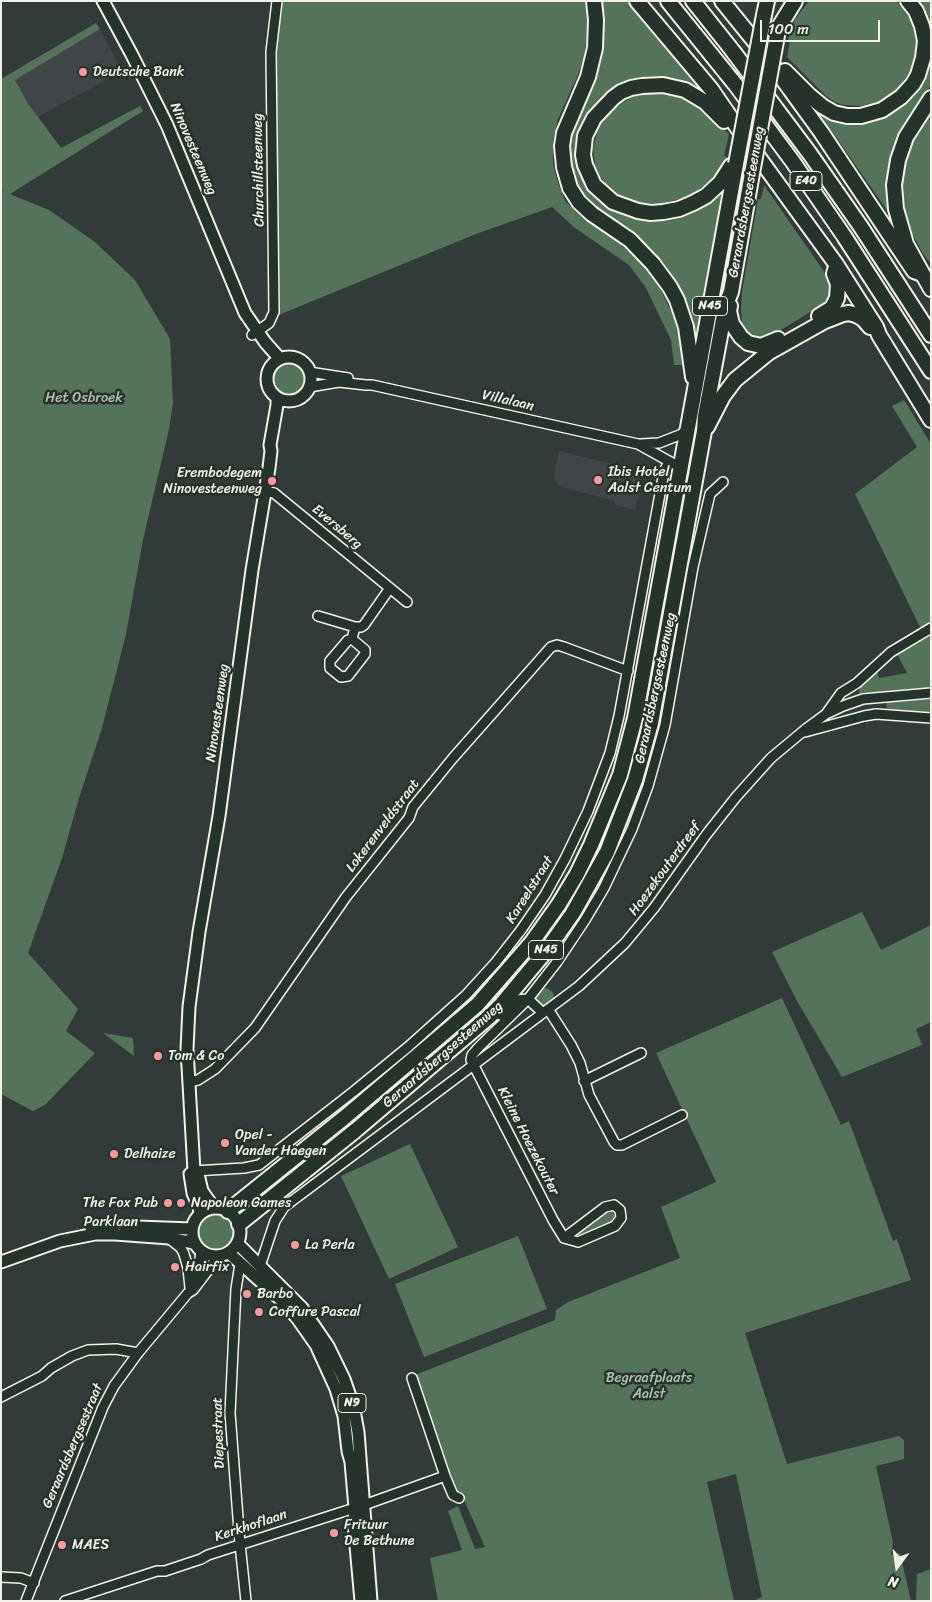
<!DOCTYPE html>
<html>
<head>
<meta charset="utf-8">
<style>
	body { margin:0 }
	#map { position:relative; width:932px; height:1602px; overflow:hidden; background:#323b39; font-family:Sriracha,sans-serif }
	canvas { display:block }
	.frame { position:absolute; inset:0; border:2px solid #f4f1e8; pointer-events:none }
	.north { position:absolute; left:872px; top:1542px; width:50px; height:50px; -webkit-text-stroke:4px #26332d; paint-order:stroke; rotate:194deg; font-size:14px; font-weight:700; line-height:20px; text-align:center; color:#f4f1e8 }
	.north::after { content:''; display:block; margin:auto; width:18px; height:22px; background:#f4f1e8; clip-path:polygon(50% 0,100% 100%,50% 72%,0 100%) }
	.scale { position:absolute; left:760px; top:20px; width:120px; height:22px; box-sizing:border-box; border:2px solid #f4f1e8; border-top:0; padding-left:6px; font-size:15px; line-height:18px; white-space:nowrap; color:#f4f1e8; -webkit-text-stroke:4px #26332d; paint-order:stroke }
</style>
</head>
<body>
<div id="map">
<canvas width="932" height="1602"></canvas>
<div class="frame"></div>
<div class="north">N</div>
<div class="scale">100 m</div>
</div>
<script>
const context = document.querySelector('canvas').getContext('2d');
context.lineJoin = 'round';
function fillPath(path, color) { context.fillStyle = color; context.fill(path, 'evenodd'); }
const shape = rows => new Path2D(rows.map(r => 'M' + r).join(''));
function stroke(path, color, width, dash) { context.strokeStyle = color; context.lineWidth = width; context.lineCap = dash ? 'butt' : 'round'; context.setLineDash(dash || []); context.stroke(path); }
function label(font, color, halo, rows, align = 'center') {
  context.font = font + ' Sriracha,sans-serif'; context.lineWidth = 5; context.setLineDash([]); context.textBaseline = 'middle'; context.strokeStyle = halo; context.fillStyle = color; for (const [text, x, y, turn = 0] of rows) {
    context.save(); context.translate(x, y); context.rotate((+turn || 0) * Math.PI / 180); context.textAlign = isNaN(turn) ? turn : align; if (halo) context.strokeText(text, 0, 0); context.fillText(text, 0, 0); context.restore();
  }
}
fillPath(shape([
	[100,29,122,71,38,117,27,102,15,79],
	[559,451,633,469,642,482,635,510,615,505,615,501,558,486,554,477]
]), '#404547');
fillPath(shape([
	[281,1,585,1,588,26,584,57,578,75,558,119,553,140,553,164,558,183,565,201,578,214,619,243,640,260,658,284,672,313,682,345,682,365,674,365,671,340,646,288,629,265,575,228,552,207,476,234,276,316,274,53],
	[601,1,630,1,709,97,696,89,608,95,597,104,585,123,595,194,601,201,614,209,637,218,651,220,664,219,681,215,695,210,710,202,721,189,724,192,697,346,695,345,677,286,665,264,638,237,587,201,580,192,569,167,568,151,570,136,602,20],
	[809,1,896,1,909,17,912,23,916,38,916,51,915,60,911,73,900,87,892,94,878,102,861,106,844,105,835,102,826,96,787,57,790,41,788,40,791,29,795,19],
	[916,1,930,1,931,3,931,85,912,112,901,131,890,162,889,185,893,219,838,140,808,101,841,120,917,89,923,81,928,69,930,46],
	[96,23,100,29,15,80,27,102,61,148,140,106,143,111,10,194,49,210,95,242,135,280,170,339,173,403,169,429,143,540,126,634,102,728,79,798,62,858,28,953,78,1009,66,1031,95,1053,46,1104,33,1111,1,1094,1,190,4,191,1,188,1,79],
	[644,93,659,93,674,95,688,101,705,112,729,134,724,156,727,157,726,162,711,180,694,193,684,198,660,204,634,202,621,197,611,190,598,174,595,164,593,149,598,128,605,117,615,108,633,96],
	[931,112,931,264,923,254,910,229,905,212,903,183,904,167,908,152,913,139],
	[764,185,827,276,831,282,832,289,831,295,825,303,771,336,759,338,750,333,745,329,742,323,741,311,742,292,758,199,761,199],
	'272 380a17 17 0 1 1 34 0a17 17 0 1 1-34 0Z',
	[904,400,931,444,931,624,921,629,855,494,917,447,892,406],
	[931,630,931,690,874,693,860,695,858,686,877,670,879,678,907,673,896,652],
	[931,699,931,716,887,710,886,701],
	[862,912,881,950,931,925,931,1022,916,1029,922,1045,842,1077,797,1001,772,952],
	'536 997a9 9 0 1 1 18 0a9 9 0 1 1-18 0Z',
	[782,998,841,1125,849,1121,893,1241,897,1239,911,1280,745,1333,787,1464,899,1436,904,1440,904,1459,876,1466,893,1542,891,1555,900,1553,911,1601,753,1601,762,1597,736,1474,707,1482,734,1601,438,1601,430,1558,462,1550,448,1511,458,1506,475,1549,485,1547,460,1491,454,1493,415,1375,555,1320,556,1310,568,1302,680,1258,661,1207,716,1182,656,1053],
	[103,1033,133,1038,134,1056],
	[410,1144,458,1247,389,1279,341,1176],
	[606,1209,611,1210,615,1216,615,1222,579,1237,574,1236,575,1233],
	'198 1233a18 18 0 1 1 36 0a18 18 0 1 1-36 0Z',
	[518,1236,547,1309,424,1357,395,1284],
	[931,1569,931,1601,916,1601,917,1574]
]), '#55725a');
const minor = shape([
	[252,335,269,323,274,312,271,52,277,1],
	[309,372,348,378],
	[309,387,339,382,366,385,372,385,638,444,674,464],
	[641,444,659,443,682,434,688,427],
	[265,491,274,493,285,502,407,602],
	[318,616,355,627,361,627,364,625,390,588],
	[352,639,365,650,365,654,348,676,341,677,330,668,330,661,348,640,352,639,355,627],
	[826,714,841,693,857,683,891,652,931,628],
	[805,732,864,716,876,714,931,718],
	[528,999,543,1013],
	[548,1009,571,1045,580,1063,589,1095,614,1142,617,1145,622,1145,682,1115],
	[500,1015,516,1000,528,999],
	[584,1081,641,1053],
	[189,1082,198,1080,215,1069,255,1028,346,897,409,818,413,807,453,758,551,647,557,645,564,647,628,671],
	[194,1171,244,1168,259,1165,353,1092,408,1047,466,995,496,962,521,930,545,895,565,859,588,811,610,753,619,716,664,472,669,461],
	[564,1238,605,1207,614,1205,620,1210,621,1218,615,1226,578,1242,564,1238,553,1220,471,1060,472,1055,478,1048,528,999,557,962,585,920,604,888,632,829,648,786,665,725,693,567,710,494,723,482],
	[171,1240,181,1248,184,1254,188,1268,190,1288],
	[240,1264,236,1289,230,1413,240,1544,246,1601],
	[260,1266,275,1221,284,1207,579,986,625,943,654,908,706,835,736,797,771,758,807,728,826,714,843,706,863,699,931,693],
	[190,1287,198,1272,201,1252],
	[412,1378,445,1476,453,1495,459,1498],
	[1,1397,42,1376,51,1368,72,1356,88,1350,116,1349,138,1353],
	[1,1577,21,1578,34,1583],
	[26,1601,103,1407,114,1386,138,1353,188,1293,193,1290,219,1256],
	[65,1601,157,1571,165,1571,201,1559,208,1555,364,1505,445,1476]
]);
const major = shape([
	[103,1,132,55,167,125,245,313,265,342,280,359],
	'267 379a22 22 0 1 1 44 0a22 22 0 1 1-44 0Z',
	[194,1171,198,1174,202,1191,214,1208],
	'192 1232a24 24 0 1 1 48 0a24 24 0 1 1-48 0Z',
	[200,1214,199,1207,193,1193,190,1174,194,1171,187,1049,189,1007,199,932,219,816,252,570,269,468,271,451,270,445,277,405,277,398],
	[91,1228,110,1226,192,1229],
	[238,1244,302,1308,328,1346,344,1379,353,1405,358,1432,371,1601],
	[229,1253,280,1299,297,1318,316,1345,336,1389,344,1416,348,1451,351,1462,355,1508,354,1524,361,1601],
	[1,1262,60,1241,95,1234,115,1234,169,1238,194,1243]
]);
const highway = shape([
	[594,1,596,20,595,48,588,77,564,133,562,146,564,167,570,188,579,202,592,214,630,240,653,264,670,287,677,300,686,327,693,377],
	[637,1,711,89,746,140,836,264,876,327,879,335,931,420],
	[668,1,735,84,793,162,844,236,931,371],
	[693,1,732,50,810,154,861,227,931,335],
	[722,1,760,48,821,132,914,271,922,274],
	[764,15,767,1],
	[779,27,795,1],
	[785,71,810,96,822,106,834,113,847,116,861,116,882,110,901,97,913,84,918,75,923,58,925,41,922,26,916,11,908,1],
	[931,98,906,137,898,160,894,185,896,209,906,244,931,289],
	[724,121,705,102,685,90,663,85,642,86,631,88,621,92,613,98,594,118,585,136,583,155,585,165,594,185,613,202,638,211,651,213,663,212,679,209,693,203,706,196,720,183,731,166,735,164],
	[730,306,729,311,732,324,741,337,748,343,761,346,778,339],
	[819,316,832,308,837,298,838,284,834,274,835,270],
	[707,427,723,396,735,380,768,353,825,321,843,314,849,313,856,315,863,319,870,327],
	[228,1211,345,1117,477,1005,532,942,559,904,577,874,591,845,620,775,635,718,736,164],
	[239,1224,356,1130,489,1017,501,1005,546,951,573,913,607,852,635,780,651,723,704,431,705,416,726,304,731,292,751,179]
]);
stroke(minor, '#f4f1e8', 12);
stroke(major, '#f4f1e8', 15);
stroke(highway, '#f4f1e8', 18);
stroke(minor, '#26332d', 9);
stroke(major, '#26332d', 11);
stroke(highway, '#26332d', 14);
const highwayBridge = shape([
	[736,164,764,15],
	[751,179,778,30]
]);
stroke(highwayBridge, '#f4f1e8', 18, []);
stroke(highwayBridge, '#26332d', 14);
for (const [x, y, r, color] of [
	[83,72,5,"#ff9aa2"],
	[598,480,5,"#ff9aa2"],
	[272,481,5,"#ff9aa2"],
	[158,1056,5,"#ff9aa2"],
	[225,1143,5,"#ff9aa2"],
	[114,1154,5,"#ff9aa2"],
	[168,1203,5,"#ff9aa2"],
	[181,1203,5,"#ff9aa2"],
	[295,1245,5,"#ff9aa2"],
	[175,1267,5,"#ff9aa2"],
	[247,1294,5,"#ff9aa2"],
	[259,1312,5,"#ff9aa2"],
	[334,1533,5,"#ff9aa2"],
	[62,1545,5,"#ff9aa2"]
]) { const dot = new Path2D(); dot.arc(x, y, r, 0, 2 * Math.PI); context.fillStyle = color; context.fill(dot); stroke(dot, '#26332d', 2); }
for (const [x, y, w] of [
	[806,181,32],
	[710,306,35],
	[546,950,35],
	[352,1403,28]
]) { const box = new Path2D(); box.roundRect(x - w / 2, y - 9.5, w, 19, 4); context.fillStyle = '#26332d'; context.fill(box); stroke(box, '#f4f1e8', 1); }
label('bold 12px', '#f4f1e8', null, [
	["E40",806,181],
	["N45",710,306],
	["N45",546,950],
	["N9",352,1403]
]);
label('14px', '#f4f1e8', '#26332d', [
	["Deutsche Bank",93,72],
	["Ibis Hotel",608,472],
	["Aalst Centum",608,488],
	["Erembodegem",262,473,"right"],
	["Ninovesteenweg",262,489,"right"],
	["Tom & Co",168,1056],
	["Opel -",235,1135],
	["Vander Haegen",235,1151],
	["Delhaize",124,1154],
	["The Fox Pub",158,1203,"right"],
	["Napoleon Games",191,1203],
	["La Perla",305,1245],
	["Hairfix",185,1267],
	["Barbo",257,1294],
	["Coffure Pascal",269,1312],
	["Frituur",344,1525],
	["De Bethune",344,1541],
	["MAES",72,1545]
], 'left');
label('14px', '#f4f1e8', '#26332d', [
	["Ninovesteenweg",193,149,67],
	["Churchillsteenweg",259,170,-91],
	["Geraardsbergsesteenweg",747,202,-80],
	["Villalaan",508,401,13],
	["Eversberg",337,527,40],
	["Geraardsbergsesteenweg",656,688,-78],
	["Ninovesteenweg",218,713,-82],
	["Lokerenveldstraat",383,826,-53],
	["Hoezekouterdreef",665,869,-54],
	["Kareelstraat",530,890,-58],
	["Geraardsbergsesteenweg",443,1055,-41],
	["Kleine Hoezekouter",528,1141,63],
	["Parklaan",111,1222],
	["Diepestraat",219,1433,-92],
	["Geraardsbergsestraat",73,1446,-67],
	["Kerkhoflaan",251,1526,-18]
]);
label('14px', '#b4beaf', '#26332d', [
	["Het Osbroek",84,398],
	["Begraafplaats",649,1378],
	["Aalst",649,1394]
]);
</script>
</body>
</html>
